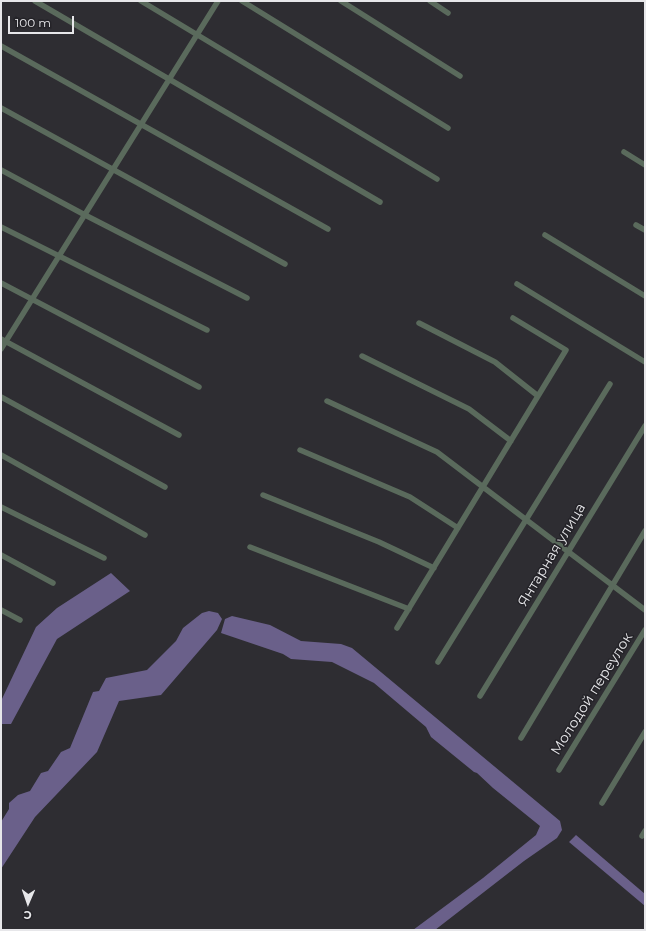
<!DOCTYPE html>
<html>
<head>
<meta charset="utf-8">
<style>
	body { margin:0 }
	#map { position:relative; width:646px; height:931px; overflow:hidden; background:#2e2d32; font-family:Montserrat,sans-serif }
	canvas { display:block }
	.frame { position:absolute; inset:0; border:2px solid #e7e7ea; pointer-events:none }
	.north { position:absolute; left:8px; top:883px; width:40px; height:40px; -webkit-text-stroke:3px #242328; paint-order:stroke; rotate:182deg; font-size:11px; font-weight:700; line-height:16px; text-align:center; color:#e7e7ea }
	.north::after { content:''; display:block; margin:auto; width:14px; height:18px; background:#e7e7ea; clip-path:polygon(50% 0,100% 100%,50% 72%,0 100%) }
	.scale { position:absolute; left:8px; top:16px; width:66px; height:18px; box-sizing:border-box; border:2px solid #e7e7ea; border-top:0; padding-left:5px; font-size:12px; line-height:14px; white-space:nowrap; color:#e7e7ea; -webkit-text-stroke:3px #242328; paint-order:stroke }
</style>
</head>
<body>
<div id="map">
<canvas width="646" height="931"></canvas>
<div class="frame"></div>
<div class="north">С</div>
<div class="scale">100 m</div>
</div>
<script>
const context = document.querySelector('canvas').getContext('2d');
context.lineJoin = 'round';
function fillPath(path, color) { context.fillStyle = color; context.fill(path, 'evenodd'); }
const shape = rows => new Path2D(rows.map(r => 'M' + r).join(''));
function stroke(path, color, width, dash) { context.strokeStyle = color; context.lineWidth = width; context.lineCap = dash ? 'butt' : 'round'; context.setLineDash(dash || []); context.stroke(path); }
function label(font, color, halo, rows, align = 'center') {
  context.font = font + ' Montserrat,sans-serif'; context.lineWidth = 3; context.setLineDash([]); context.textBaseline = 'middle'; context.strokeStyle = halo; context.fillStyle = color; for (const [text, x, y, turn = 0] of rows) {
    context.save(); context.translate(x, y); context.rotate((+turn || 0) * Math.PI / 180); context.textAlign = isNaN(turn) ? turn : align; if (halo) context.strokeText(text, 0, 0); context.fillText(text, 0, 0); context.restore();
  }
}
fillPath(shape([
	[111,573,130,591,57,639,11,724,1,724,1,701,36,627,57,608],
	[209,611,218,613,222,619,217,630,161,695,119,701,97,752,35,817,1,869,1,822,9,809,9,803,18,795,30,791,41,773,48,771,61,752,70,748,93,692,99,691,106,678,147,670,176,641,183,628,202,613],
	[232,616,270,625,301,641,341,644,352,648,560,821,562,830,557,838,524,861,435,930,413,930,483,878,536,835,540,826,493,788,477,773,474,772,431,737,426,727,374,683,332,662,291,659,283,654,221,633,225,619],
	[576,835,645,894,645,906,569,842]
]), '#6a608a');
stroke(shape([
	[35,1,380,202],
	[141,1,437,179],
	[242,1,448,128],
	[341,1,460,76],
	[430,1,448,13],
	[1,46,328,229],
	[1,108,285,264],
	[624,152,645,165],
	[1,170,85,215,247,298],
	[636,225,645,230],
	[1,227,207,330],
	[545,235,645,296],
	[1,283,199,387],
	[517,284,645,362],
	[419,323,495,362,538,396],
	[1,339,179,435],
	[1,349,218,1],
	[362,356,469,409,511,441],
	[1,397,165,487],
	[327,401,437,452,645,610],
	[300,450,410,497,458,528],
	[1,455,145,535],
	[263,495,379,542,434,568],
	[1,507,104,558],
	[250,547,409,609],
	[1,555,53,583],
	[1,610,20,620],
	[397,628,566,350,513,318],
	[438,662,610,384],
	[480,696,645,426],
	[521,738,645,531],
	[559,770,645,630],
	[602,803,645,732],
	[642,836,645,831]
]), '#5a6a5c', 5.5);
label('14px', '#e7e7ea', '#242328', [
	["Янтарная улица",552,555,-59],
	["Молодой переулок",592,694,-58]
]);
</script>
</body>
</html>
